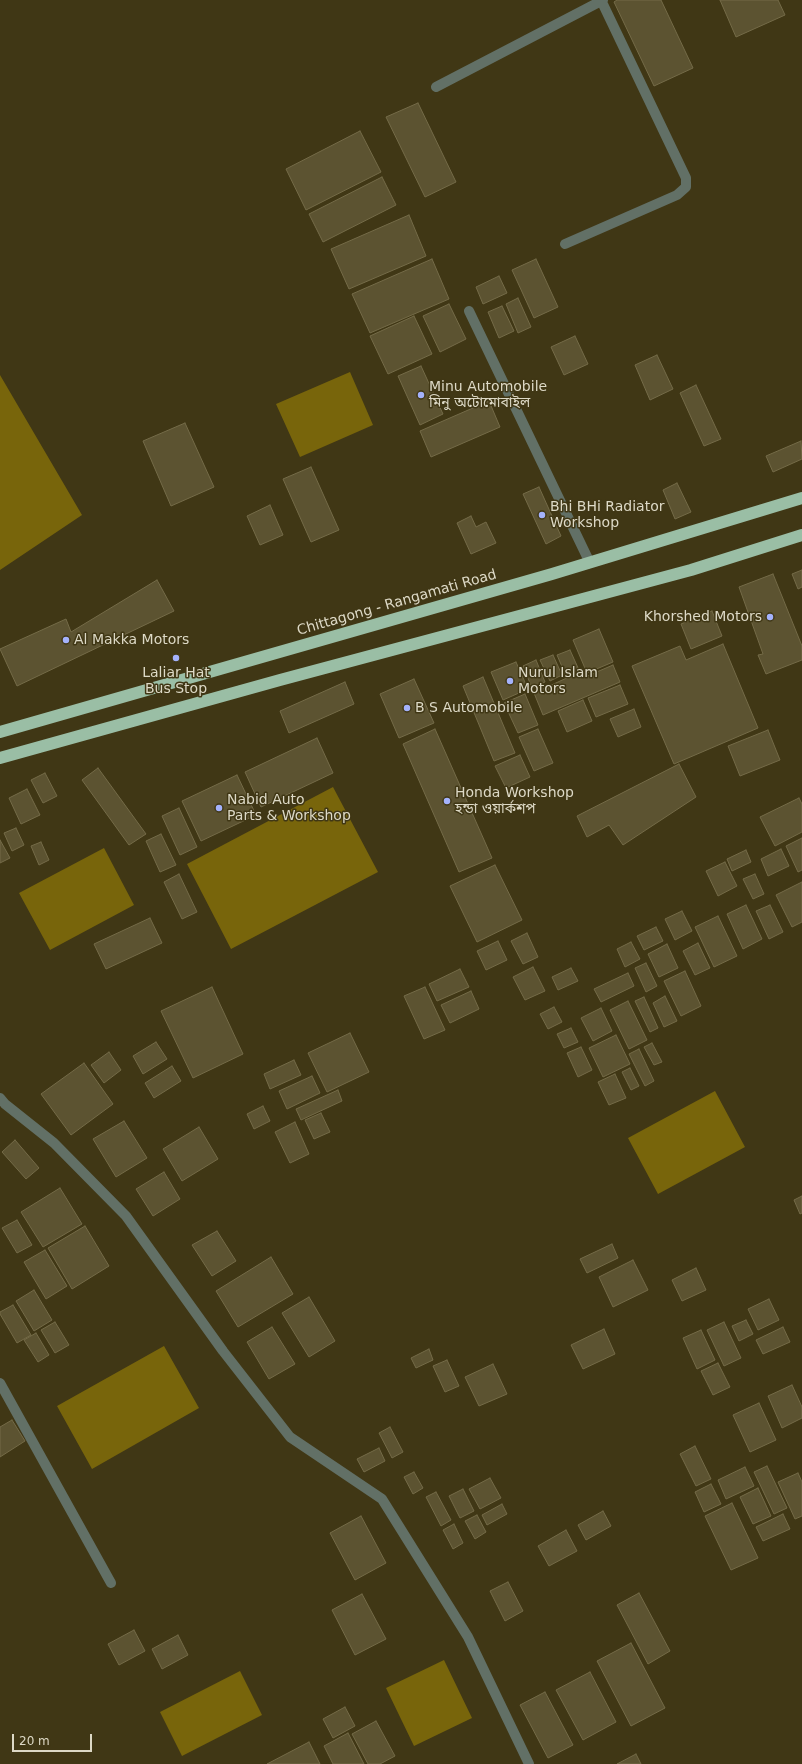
<!DOCTYPE html>
<html>
<head>
<meta charset="utf-8">
<style>
	body { margin:0 }
	#map { position:relative; width:802px; height:1764px; overflow:hidden; background:#403715; font-family:"DejaVu Sans",sans-serif }
	canvas { display:block }
	.scale { position:absolute; left:12px; top:1734px; width:80px; height:18px; box-sizing:border-box; border:2px solid #ddd9c6; border-top:0; padding-left:5px; font-size:12px; line-height:14px; white-space:nowrap; color:#ddd9c6; -webkit-text-stroke:3px #403715; paint-order:stroke }
</style>
</head>
<body>
<div id="map">
<canvas width="802" height="1764"></canvas>
<div class="scale">20 m</div>
</div>
<script>
const context = document.querySelector('canvas').getContext('2d');
context.lineJoin = 'round';
function fillPath(path, color) { context.fillStyle = color; context.fill(path, 'evenodd'); }
const shape = rows => new Path2D(rows.map(r => 'M' + r).join(''));
function stroke(path, color, width, dash) { context.strokeStyle = color; context.lineWidth = width; context.lineCap = dash ? 'butt' : 'round'; context.setLineDash(dash || []); context.stroke(path); }
function label(font, color, halo, rows, align = 'center') {
  context.font = font + ' "DejaVu Sans","Noto Sans Bengali",sans-serif'; context.lineWidth = 3; context.setLineDash([]); context.textBaseline = 'middle'; context.strokeStyle = halo; context.fillStyle = color; for (const [text, x, y, turn = 0] of rows) {
    context.save(); context.translate(x, y); context.rotate((+turn || 0) * Math.PI / 180); context.textAlign = isNaN(turn) ? turn : align; if (halo) context.strokeText(text, 0, 0); context.fillText(text, 0, 0); context.restore();
  }
}
fillPath(shape([
	[350,372,373,425,300,457,276,404],
	[0,375,82,515,0,570],
	[333,787,378,872,231,949,187,864],
	[104,848,134,905,50,950,19,893],
	[715,1091,745,1147,658,1194,628,1138],
	[164,1346,199,1408,92,1469,57,1406],
	[444,1660,472,1718,414,1746,386,1688],
	[240,1671,262,1715,182,1756,160,1712]
]), '#78650b');
const building = shape([
	[617,0,661,0,693,68,654,86,614,2,617,0],
	[720,0,778,0,785,15,736,37,720,0],
	[418,103,456,182,425,197,386,117,418,103],
	[360,131,381,172,306,210,286,169,360,131],
	[382,177,396,205,323,242,309,214,382,177],
	[409,215,426,256,349,289,331,249,409,215],
	[432,259,449,299,370,333,352,294,432,259],
	[536,259,558,307,534,318,512,270,536,259],
	[499,276,507,293,483,304,476,287,499,276],
	[518,298,531,327,518,333,506,304,518,298],
	[449,304,466,339,440,352,423,316,449,304],
	[502,306,514,331,499,338,488,312,502,306],
	[414,316,432,354,388,374,370,336,414,316],
	[575,336,588,364,564,375,551,347,575,336],
	[657,355,673,389,650,400,635,365,657,355],
	[421,366,443,414,420,425,398,376,421,366],
	[696,385,721,439,704,446,680,393,696,385],
	[489,401,500,427,431,457,420,431,489,401],
	[185,423,214,487,171,506,143,441,185,423],
	[801,441,802,459,773,472,766,456,801,441],
	[311,467,339,530,311,542,283,479,311,467],
	[677,483,691,512,675,519,663,490,677,483],
	[539,487,561,536,546,544,523,494,539,487],
	[270,505,283,535,260,545,247,516,270,505],
	[471,516,476,527,486,522,496,543,471,554,457,523,471,516],
	[802,570,802,587,798,589,792,574,802,570],
	[773,574,802,646,802,660,766,674,758,655,763,654,739,587,773,574],
	[157,580,174,611,17,686,0,649,66,619,71,632,157,580],
	[712,611,722,636,691,649,681,624,712,611],
	[599,629,613,662,587,673,573,640,599,629],
	[723,644,758,728,674,764,632,666,680,646,686,660,723,644],
	[570,650,579,670,566,676,557,655,570,650],
	[553,655,562,675,550,681,540,660,553,655],
	[536,660,545,682,532,688,523,666,536,660],
	[516,662,528,689,503,700,491,672,516,662],
	[613,665,620,682,543,715,534,693,582,671,585,677,613,665],
	[483,677,515,753,494,761,463,686,483,677],
	[414,679,434,723,399,738,380,694,414,679],
	[345,682,354,704,289,733,280,711,345,682],
	[620,685,628,704,596,717,588,698,620,685],
	[525,694,538,725,518,733,504,703,525,694],
	[583,700,592,721,567,732,558,711,583,700],
	[634,709,641,727,618,737,610,719,634,709],
	[435,729,492,858,459,872,403,744,435,729],
	[538,729,553,763,534,771,519,737,538,729],
	[768,730,780,760,740,776,728,746,768,730],
	[317,738,333,773,261,807,245,772,317,738],
	[520,755,530,777,506,788,495,766,520,755],
	[679,764,696,797,623,845,609,825,587,837,577,816,679,764],
	[98,768,146,834,129,845,82,780,98,768],
	[45,773,57,796,43,803,31,780,45,773],
	[237,775,256,815,201,841,182,801,237,775],
	[27,789,40,815,21,824,9,798,27,789],
	[799,798,802,804,802,832,775,846,760,817,799,798],
	[179,808,197,847,180,855,162,816,179,808],
	[16,828,24,845,12,851,4,833,16,828],
	[161,834,176,865,160,872,146,841,161,834],
	[802,838,802,870,798,872,786,846,802,838],
	[0,840,10,858,0,863,0,840],
	[41,842,49,860,39,865,31,846,41,842],
	[781,849,789,866,768,876,761,859,781,849],
	[746,850,751,862,732,871,727,859,746,850],
	[725,862,737,886,718,896,706,871,725,862],
	[495,865,522,920,477,942,450,886,495,865],
	[179,874,197,912,182,919,164,882,179,874],
	[755,874,764,894,753,899,743,879,755,874],
	[802,882,802,922,792,927,776,895,802,882],
	[746,905,762,939,743,949,727,914,746,905],
	[770,905,783,932,769,939,756,911,770,905],
	[682,911,692,931,675,940,665,919,682,911],
	[718,916,737,956,714,967,695,927,718,916],
	[150,918,162,943,106,969,94,944,150,918],
	[656,927,663,941,644,950,637,936,656,927],
	[527,933,538,957,523,964,511,941,527,933],
	[498,941,507,960,486,970,477,951,498,941],
	[631,942,640,959,625,967,617,949,631,942],
	[698,943,710,968,695,975,683,951,698,943],
	[667,944,678,968,659,977,648,954,667,944],
	[646,963,657,986,646,992,635,968,646,963],
	[533,967,545,991,525,1000,513,977,533,967],
	[571,968,578,981,558,990,552,977,571,968],
	[460,969,469,987,437,1001,429,984,460,969],
	[685,971,701,1006,681,1016,664,981,685,971],
	[628,973,634,986,601,1002,594,989,628,973],
	[212,987,243,1054,193,1078,161,1011,212,987],
	[425,987,445,1030,424,1039,404,996,425,987],
	[471,991,479,1009,450,1023,441,1005,471,991],
	[665,996,677,1021,664,1027,653,1003,665,996],
	[644,997,658,1028,650,1032,635,1001,644,997],
	[628,1001,647,1040,629,1049,610,1010,628,1001],
	[554,1007,562,1022,548,1029,540,1014,554,1007],
	[601,1008,612,1031,593,1041,581,1018,601,1008],
	[571,1028,578,1042,564,1048,557,1034,571,1028],
	[350,1033,369,1072,327,1092,308,1053,350,1033],
	[616,1035,630,1064,603,1077,589,1048,616,1035],
	[156,1042,167,1059,143,1074,133,1056,156,1042],
	[652,1043,662,1062,654,1065,644,1047,652,1043],
	[581,1047,592,1070,578,1077,567,1053,581,1047],
	[639,1049,654,1081,645,1086,629,1054,639,1049],
	[109,1052,121,1070,104,1083,91,1065,109,1052],
	[294,1060,301,1075,270,1089,264,1074,294,1060],
	[84,1063,113,1104,71,1135,41,1094,84,1063],
	[172,1066,181,1081,154,1098,145,1083,172,1066],
	[630,1068,639,1086,631,1090,622,1072,630,1068],
	[615,1074,626,1098,609,1105,598,1082,615,1074],
	[312,1076,320,1093,287,1109,279,1091,312,1076],
	[338,1090,342,1101,301,1120,296,1109,338,1090],
	[263,1106,270,1121,254,1129,247,1114,263,1106],
	[321,1113,330,1132,314,1139,305,1120,321,1113],
	[124,1121,147,1158,116,1177,93,1139,124,1121],
	[295,1122,309,1154,290,1163,275,1132,295,1122],
	[199,1127,218,1159,182,1181,163,1149,199,1127],
	[15,1140,39,1168,26,1179,2,1152,15,1140],
	[164,1172,180,1199,153,1216,136,1189,164,1172],
	[60,1188,82,1224,43,1247,21,1212,60,1188],
	[802,1196,802,1213,800,1214,794,1200,802,1196],
	[17,1220,32,1245,17,1253,2,1228,17,1220],
	[85,1226,109,1266,72,1289,48,1248,85,1226],
	[217,1231,236,1261,212,1276,192,1245,217,1231],
	[612,1244,618,1258,587,1273,580,1259,612,1244],
	[45,1250,67,1286,46,1299,24,1262,45,1250],
	[271,1257,293,1294,238,1327,216,1291,271,1257],
	[633,1260,648,1290,613,1307,599,1277,633,1260],
	[696,1268,706,1290,682,1301,672,1280,696,1268],
	[34,1290,52,1320,34,1331,16,1301,34,1290],
	[309,1297,335,1341,309,1357,282,1313,309,1297],
	[769,1299,779,1320,758,1330,748,1309,769,1299],
	[13,1305,31,1335,17,1343,0,1314,0,1312,13,1305],
	[746,1320,753,1334,739,1341,732,1326,746,1320],
	[55,1322,69,1345,55,1353,41,1330,55,1322],
	[724,1322,741,1358,724,1366,707,1330,724,1322],
	[272,1327,295,1364,269,1379,247,1342,272,1327],
	[783,1327,790,1342,763,1354,756,1340,783,1327],
	[604,1329,615,1354,583,1369,571,1345,604,1329],
	[701,1330,715,1360,697,1369,683,1338,701,1330],
	[36,1333,49,1355,38,1362,24,1340,36,1333],
	[429,1349,433,1360,416,1368,411,1358,429,1349],
	[447,1360,459,1386,445,1392,433,1366,447,1360],
	[718,1363,730,1387,713,1395,701,1371,718,1363],
	[493,1364,507,1394,479,1406,465,1377,493,1364],
	[792,1385,802,1407,802,1418,782,1428,768,1396,792,1385],
	[759,1403,776,1440,750,1452,733,1415,759,1403],
	[12,1420,25,1441,0,1457,0,1427,12,1420],
	[390,1427,403,1452,392,1458,379,1433,390,1427],
	[695,1446,711,1479,696,1486,680,1454,695,1446],
	[379,1448,385,1461,364,1472,357,1459,379,1448],
	[767,1466,787,1508,774,1514,754,1472,767,1466],
	[745,1467,754,1486,726,1499,718,1480,745,1467],
	[414,1472,423,1488,413,1494,404,1477,414,1472],
	[798,1473,802,1482,802,1516,795,1519,778,1482,798,1473],
	[490,1478,501,1498,480,1509,469,1489,490,1478],
	[711,1484,721,1504,704,1512,695,1492,711,1484],
	[758,1488,771,1516,753,1524,740,1497,758,1488],
	[463,1489,474,1511,460,1518,449,1496,463,1489],
	[436,1492,451,1520,441,1526,426,1497,436,1492],
	[732,1503,758,1558,731,1570,705,1516,732,1503],
	[502,1504,507,1514,487,1525,482,1515,502,1504],
	[603,1511,611,1526,586,1540,578,1525,603,1511],
	[783,1514,790,1529,763,1541,756,1527,783,1514],
	[477,1515,486,1532,475,1539,465,1521,477,1515],
	[361,1516,386,1563,355,1580,330,1533,361,1516],
	[454,1524,463,1543,453,1549,443,1530,454,1524],
	[566,1530,577,1551,549,1566,538,1546,566,1530],
	[508,1582,523,1611,505,1621,490,1591,508,1582],
	[639,1593,670,1651,648,1664,617,1605,639,1593],
	[362,1594,386,1639,355,1655,332,1610,362,1594],
	[134,1630,145,1651,119,1665,108,1644,134,1630],
	[178,1635,188,1655,162,1669,152,1649,178,1635],
	[631,1643,665,1708,631,1726,597,1661,631,1643],
	[590,1672,616,1722,583,1740,556,1690,590,1672],
	[545,1692,573,1745,548,1758,520,1705,545,1692],
	[345,1707,355,1726,333,1738,323,1719,345,1707],
	[376,1721,395,1756,380,1764,368,1764,352,1734,376,1721],
	[348,1733,364,1764,333,1764,324,1746,348,1733],
	[309,1742,320,1764,267,1764,309,1742],
	[636,1754,641,1764,617,1764,636,1754]
]);
fillPath(building, '#5c5331');
stroke(building, '#746b48', 1);
stroke(shape([
	[436,87,603,0],
	[565,244,677,195,686,187,686,178,601,0],
	[469,311,590,563],
	[0,1098,5,1104,54,1143,126,1216,223,1351,290,1437,382,1499,468,1637,529,1764],
	[0,1383,111,1583]
]), '#627066', 10);
stroke(shape([
	[0,732,552,574,802,498],
	[0,758,280,680,691,570,802,535]
]), '#9abea5', 12);
for (const [x, y, r, color] of [
	[421,395,4,"#a4b2fc"],
	[542,515,4,"#a4b2fc"],
	[770,617,4,"#a4b2fc"],
	[66,640,4,"#a4b2fc"],
	[176,658,4,"#a4b2fc"],
	[510,681,4,"#a4b2fc"],
	[407,708,4,"#a4b2fc"],
	[447,801,4,"#a4b2fc"],
	[219,808,4,"#a4b2fc"]
]) { const dot = new Path2D(); dot.arc(x, y, r, 0, 2 * Math.PI); context.fillStyle = color; context.fill(dot); stroke(dot, '#403715', 1.5); }
label('14px', '#ddd9c6', '#403715', [
	["Minu Automobile",429,387],
	["মিনু অটোমোবাইল",429,403],
	["Bhi BHi Radiator",550,507],
	["Workshop",550,523],
	["Khorshed Motors",762,617,"right"],
	["Al Makka Motors",74,640],
	["Laliar Hat",176,673,"center"],
	["Bus Stop",176,689,"center"],
	["Nurul Islam",518,673],
	["Motors",518,689],
	["B S Automobile",415,708],
	["Honda Workshop",455,793],
	["হন্ডা ওয়ার্কশপ",455,809],
	["Nabid Auto",227,800],
	["Parts & Workshop",227,816]
], 'left');
label('14px', '#ddd9c6', '#403715', [
	["Chittagong - Rangamati Road",397,603,-16]
]);
</script>
</body>
</html>
